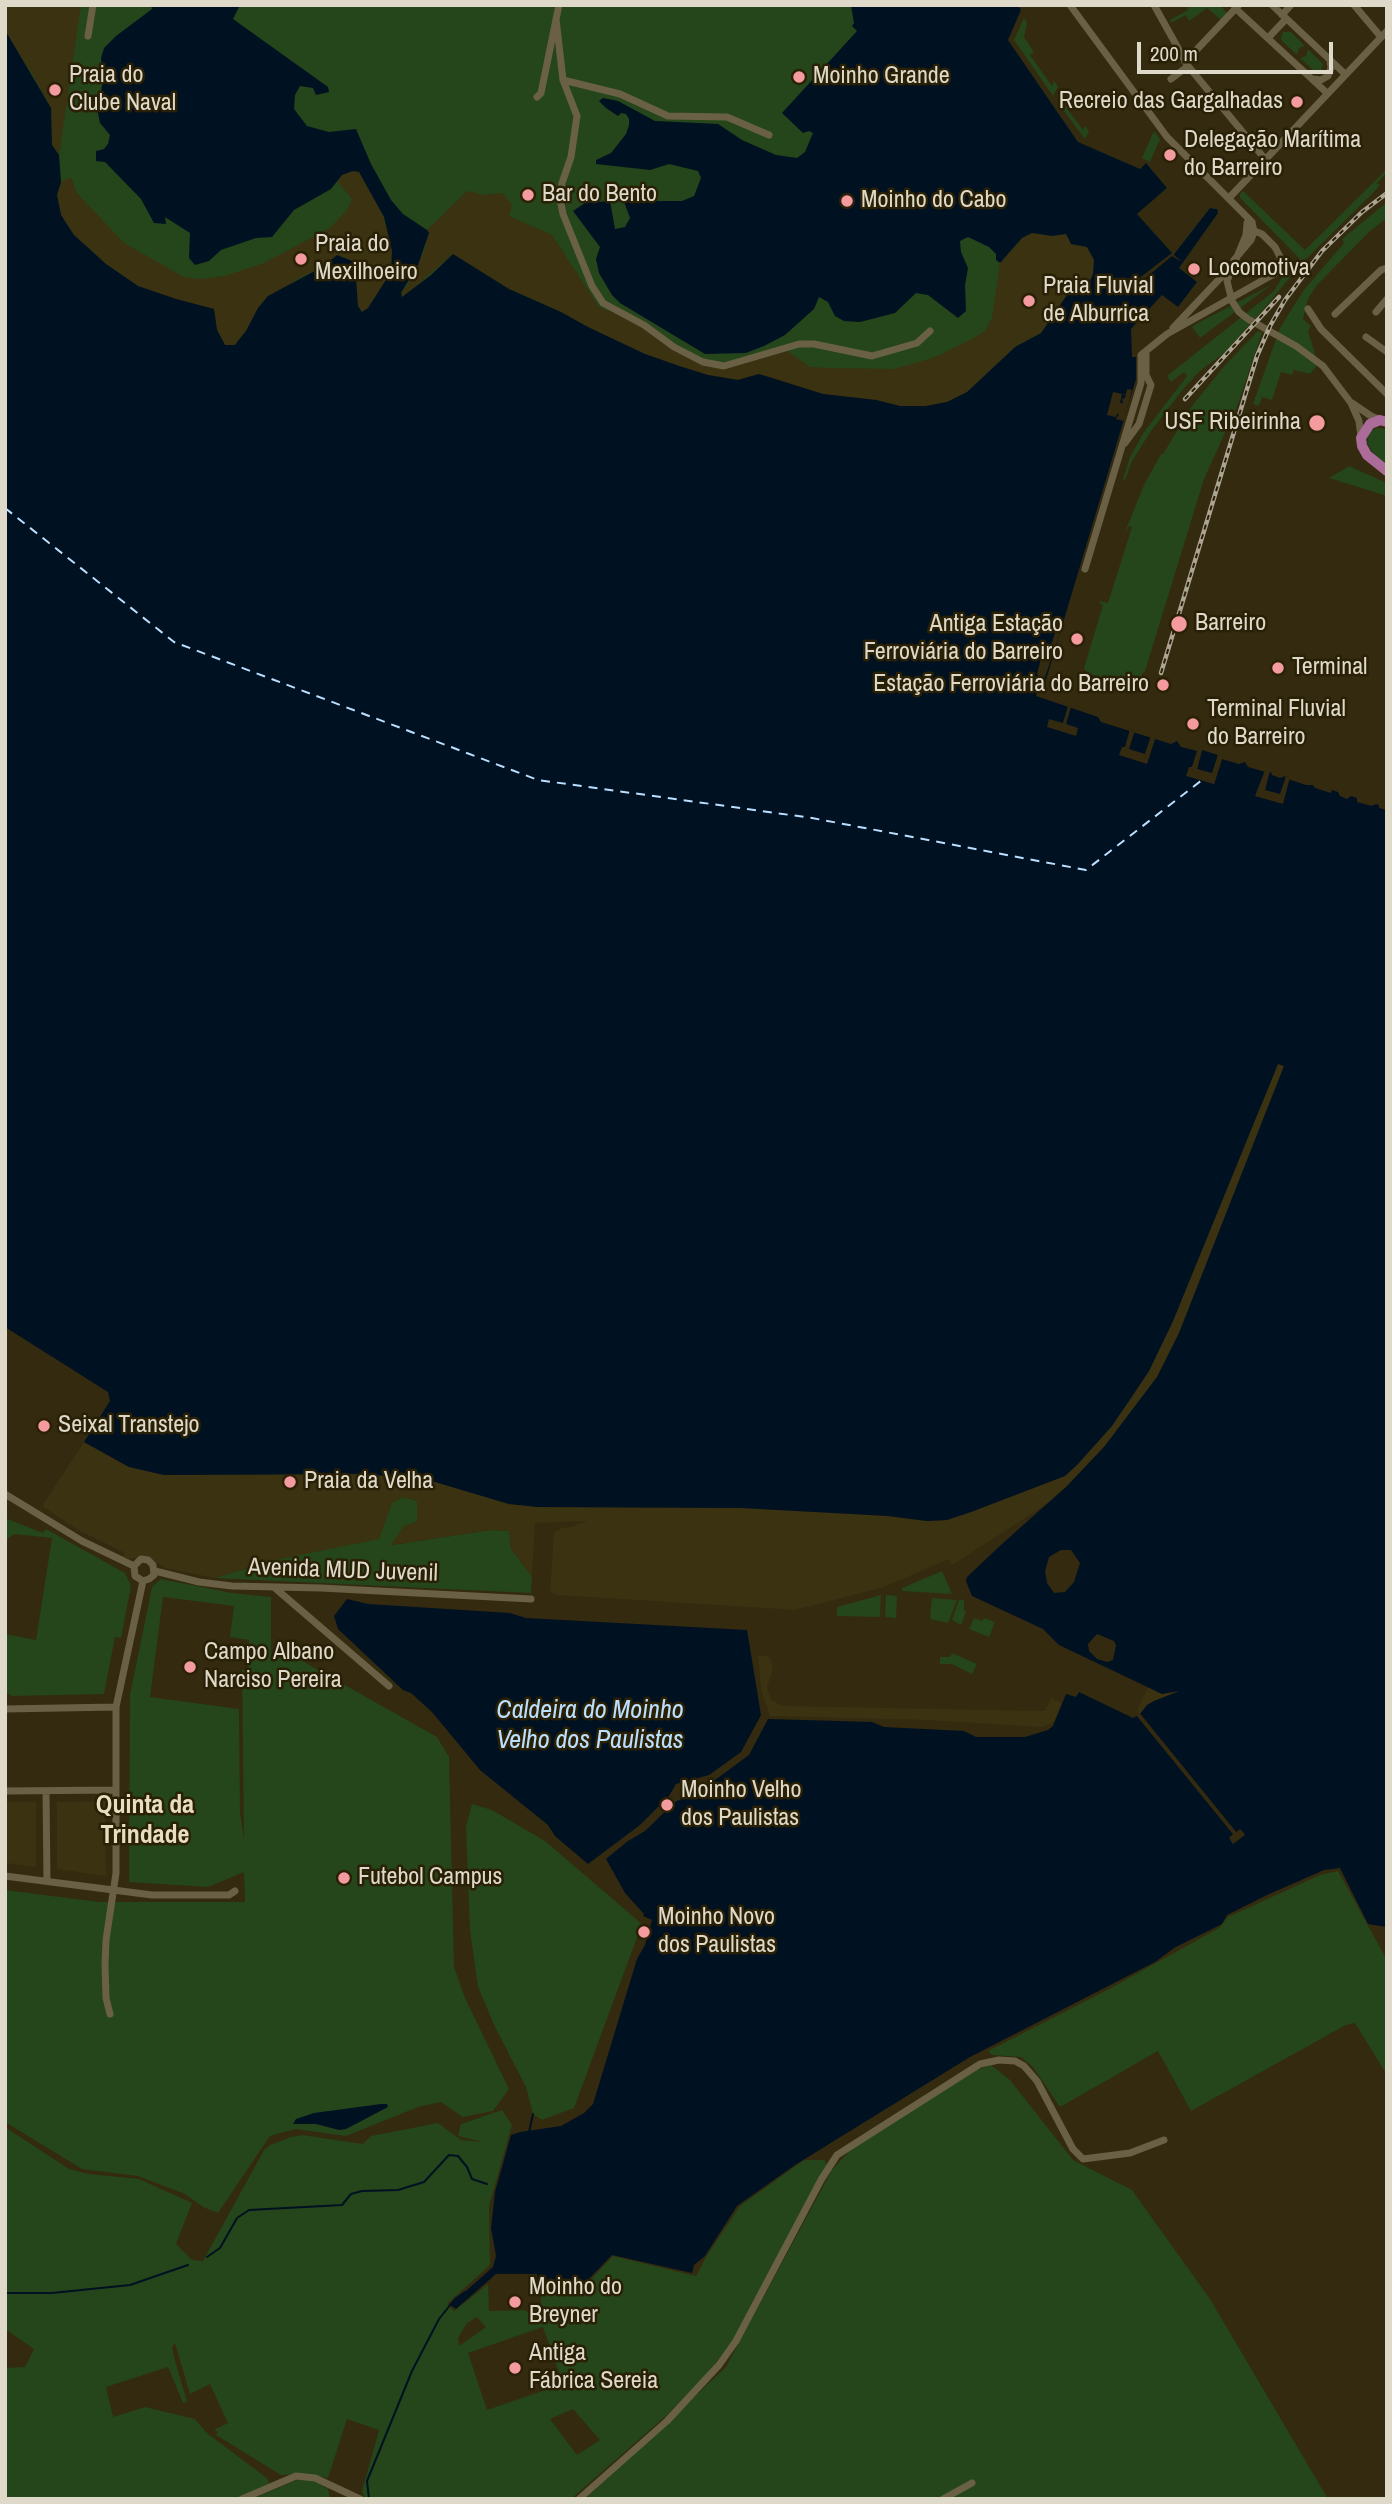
<!DOCTYPE html>
<html>
<head>
<meta charset="utf-8">
<style>
	body { margin:0 }
	#map { position:relative; width:1392px; height:2504px; overflow:hidden; background:#332a10; font-family:"Archivo Narrow",sans-serif }
	canvas { display:block }
	.frame { position:absolute; inset:0; border:7px solid #dfd9ca; pointer-events:none }
	.scale { position:absolute; left:1137px; top:42px; width:196px; height:32px; box-sizing:border-box; border:4px solid #dfd9ca; border-top:0; padding-left:9px; font-size:21px; line-height:24px; white-space:nowrap; color:#dfd9ca; -webkit-text-stroke:5px #292006; paint-order:stroke }
</style>
</head>
<body>
<div id="map">
<canvas width="1392" height="2504"></canvas>
<div class="frame"></div>
<div class="scale">200 m</div>
</div>
<script>
const context = document.querySelector('canvas').getContext('2d');
context.lineJoin = 'round';
function fillPath(path, color) { context.fillStyle = color; context.fill(path, 'evenodd'); }
const shape = rows => new Path2D(rows.map(r => 'M' + r).join(''));
function stroke(path, color, width, dash) { context.strokeStyle = color; context.lineWidth = width; context.lineCap = dash ? 'butt' : 'round'; context.setLineDash(dash || []); context.stroke(path); }
function label(font, color, halo, rows, align = 'center') {
  context.font = font + ' "Archivo Narrow",sans-serif'; context.lineWidth = 5; context.setLineDash([]); context.textBaseline = 'middle'; context.strokeStyle = halo; context.fillStyle = color; for (const [text, x, y, turn = 0] of rows) {
    context.save(); context.translate(x, y); context.rotate((+turn || 0) * Math.PI / 180); context.textAlign = isNaN(turn) ? turn : align; if (halo) context.strokeText(text, 0, 0); context.fillText(text, 0, 0); context.restore();
  }
}
fillPath(shape([
	[72,5,1018,5,1021,10,1008,40,1078,142,1140,169,1146,163,1167,188,1137,214,1172,253,1175,253,1210,208,1215,208,1218,213,1179,268,1197,282,1178,307,1162,295,1131,329,1020,402,84,284,5,30,8,38],
	[1186,5,1220,5,1227,13,1221,20,1207,8,1189,21,1186,15,1171,23,1170,20,1188,10],
	[1024,18,1027,22,1024,37,1034,52,1030,55,1052,86,1054,81,1058,87,1053,96,1014,40],
	[1283,32,1291,32,1305,46,1299,48,1297,55,1282,41,1281,38],
	[1308,49,1323,64,1321,71,1314,71,1300,58,1306,56],
	[1063,93,1065,97,1061,100,1083,130,1085,126,1089,131,1085,139,1058,103],
	[1154,131,1160,139,1150,162,1142,158],
	[1387,169,1387,172,1377,183,1380,185,1372,194,1301,264,1263,310,1223,354,1201,370,1184,388,1151,431,1132,461,1125,480,1123,479,1130,457,1144,432,1187,376,1184,372,1171,382,1167,376,1274,291,1281,279,1300,259,1240,198,1240,194,1243,191,1305,250],
	[1387,202,1387,218,1370,231,1317,285,1308,299,1303,319,1311,326,1308,331,1318,364,1310,374,1294,370,1292,375,1281,372,1272,400,1262,397,1259,406,1253,404,1280,328,1303,291,1344,243,1342,239],
	[1271,285,1200,338,1192,327,1196,324],
	[1258,331,1262,333,1238,404,1204,479,1145,671,1142,674,1137,688,1087,673,1084,668,1103,605,1099,603,1100,601,1108,603,1132,527,1129,526,1123,537,1144,485,1161,454,1163,454,1192,406,1225,365],
	[1376,428,1387,429,1387,466,1374,455,1367,443,1369,432],
	[1349,466,1387,483,1387,496,1329,478],
	[403,1497,417,1501,417,1522,404,1526,392,1545,490,1530,509,1531,511,1549,532,1576,531,1593,214,1578,280,1559],
	[5,1518,43,1533,46,1529,125,1573,131,1586,121,1638,115,1637,104,1694,12,1696,5,1692,5,1634,36,1640,52,1538,14,1534,5,1541],
	[942,1571,952,1594,902,1591,902,1588],
	[161,1579,232,1593,271,1597,271,1656,273,1656,274,1645,437,1737,449,1757,454,1967,465,1998,509,2089,493,2111,463,2117,441,2102,418,2107,346,2136,295,2129,270,2136,218,2213,203,2207,185,2194,138,2176,82,2169,5,2122,5,1890,99,1902,245,1902,244,1872,208,1887,129,1882,130,1695,152,1587],
	[163,1597,234,1606,230,1637,249,1640,248,1670,242,1670,244,1839,240,1812,239,1709,150,1697],
	[881,1595,880,1617,837,1616,837,1607],
	[886,1595,897,1596,896,1618,885,1617],
	[932,1598,957,1600,948,1623,930,1619],
	[959,1600,964,1600,964,1610,966,1612,961,1625,952,1620],
	[974,1618,982,1621,984,1618,995,1622,989,1637,969,1629],
	[952,1653,977,1664,972,1674,952,1664,940,1664,940,1657,950,1657],
	[472,1804,492,1810,545,1841,642,1924,574,2108,542,2120,533,2114,526,2087,495,2027,478,1987,470,1930,466,1827],
	[1338,1871,1387,1960,1387,2075,1355,2023,1346,2025,1191,2111,1158,2051,1060,2107,1033,2067,1021,2057,992,2055,988,2051,1111,1988,1219,1928,1228,1917,1320,1875],
	[991,2065,1010,2080,1073,2160,1132,2190,1210,2299,1328,2499,585,2499,726,2367,832,2170,853,2147,975,2070],
	[502,2110,512,2125,489,2206,490,2265,447,2304,454,2311,488,2284,489,2311,523,2310,541,2316,541,2294,557,2290,575,2292,582,2289,613,2256,696,2276,706,2257,740,2206,804,2160,824,2160,827,2164,734,2339,707,2374,668,2414,571,2499,365,2499,362,2491,379,2430,347,2419,328,2478,306,2474,281,2475,216,2435,218,2432,214,2430,228,2423,210,2384,190,2394,175,2343,172,2347,174,2357,187,2402,183,2403,168,2367,106,2387,113,2417,145,2407,195,2419,207,2433,268,2479,269,2484,235,2499,5,2499,5,2368,25,2367,34,2349,5,2329,5,2127,69,2169,89,2174,139,2179,192,2203,176,2244,192,2260,203,2261,264,2150,270,2145,291,2137,302,2135,363,2144,371,2136,438,2123,461,2140,483,2142,458,2136,461,2124],
	[477,2317,486,2327,459,2346,458,2338,467,2323],
	[543,2327,563,2384,487,2410,468,2353],
	[573,2409,600,2440,577,2455,550,2419],
	[299,2479,312,2480,328,2489,330,2498,252,2499]
]), '#25451a');
fillPath(shape([
	[5,5,81,5,59,155,52,145,51,108,31,72,8,38,5,30],
	[353,171,359,172,377,201,388,230,392,251,391,272,368,308,363,312,358,306,355,262,337,255,324,266,299,278,258,308,254,320,235,345,225,345,217,330,214,309,176,299,138,286,106,264,74,235,61,215,57,195,61,182,69,178,72,179,76,192,124,243,184,277,201,279,225,276,264,263,330,228,347,210,352,199,338,182,342,175],
	[467,191,484,195,503,193,512,205,509,216,552,235,599,307,644,325,703,362,724,366,787,351,810,367,829,368,894,369,933,358,972,339,985,331,992,318,1000,263,1022,238,1032,233,1052,236,1066,234,1071,244,1087,247,1094,260,1093,274,1087,287,1072,290,1067,295,1041,333,1015,347,967,392,947,402,926,406,900,406,876,400,823,394,770,377,749,376,739,380,708,375,679,366,645,354,587,327,561,312,509,289,453,254,402,298,401,294,408,284,424,251,428,233,427,230],
	[1278,1064,1284,1066,1179,1334,1157,1377,1104,1447,1067,1486,1050,1502,952,1565,949,1559,884,1587,795,1610,558,1595,550,1592,554,1533,561,1528,572,1527,587,1521,535,1523,532,1576,511,1549,509,1531,490,1530,391,1545,404,1526,417,1522,417,1501,403,1497,392,1503,379,1539,280,1559,214,1578,165,1568,147,1556,131,1559,123,1557,125,1553,78,1530,42,1506,84,1442,129,1467,164,1475,362,1474,425,1479,509,1504,538,1507,742,1508,888,1516,927,1521,947,1520,971,1512,1064,1476,1097,1443,1131,1399,1149,1371,1173,1321],
	[758,1655,767,1656,771,1660,773,1668,767,1688,771,1700,783,1706,1045,1711,1051,1698,1062,1703,1053,1723,1042,1727,926,1720,770,1716,761,1690],
	[1149,1686,1157,1691,1181,1691,1147,1705,1140,1714,1137,1710],
	[105,1801,106,1876,57,1869,57,1802],
	[5,1802,36,1802,36,1867,5,1863]
]), '#3a3211');
fillPath(shape([
	[151,5,240,5,233,19,328,87,329,92,316,95,313,88,300,86,295,95,294,109,307,126,329,132,356,129,371,164,391,200,403,214,427,230,429,233,418,265,401,293,402,297,431,275,453,254,509,289,561,312,588,327,645,354,679,366,708,375,738,380,759,374,823,394,876,400,900,406,926,406,947,402,967,392,1015,347,1041,333,1067,295,1072,290,1087,287,1093,274,1094,260,1087,247,1071,244,1066,234,1052,236,1032,233,1022,238,1000,263,996,260,996,254,989,247,968,237,960,241,961,252,968,268,965,285,966,311,958,318,928,295,916,293,895,313,860,322,844,321,835,316,828,302,819,297,814,309,785,335,764,346,746,353,705,354,620,303,612,295,599,273,596,259,600,247,573,211,585,203,610,201,615,229,625,227,630,218,623,199,628,197,636,201,682,201,694,196,701,178,698,171,669,164,650,170,596,164,596,160,611,153,626,134,629,125,629,119,626,114,621,113,618,116,606,108,599,101,603,98,618,101,655,121,718,124,742,140,776,155,797,158,805,152,813,133,809,131,803,133,782,113,857,31,852,26,854,23,851,5,1018,5,1021,10,1008,40,1078,142,1140,169,1146,163,1167,188,1137,214,1172,253,1175,253,1210,208,1217,209,1218,213,1179,268,1197,282,1178,307,1162,295,1131,329,1132,357,1136,357,1136,379,1042,693,1037,692,1036,696,1098,717,1101,722,1171,744,1177,741,1181,747,1197,751,1192,767,1187,775,1214,784,1222,759,1239,764,1245,762,1248,767,1269,773,1271,772,1272,775,1280,778,1286,776,1285,778,1306,785,1313,785,1315,788,1331,793,1332,790,1338,792,1340,796,1347,799,1351,796,1357,798,1357,802,1372,806,1376,804,1379,805,1379,808,1387,810,1387,1927,1368,1924,1340,1868,1324,1870,1267,1895,1227,1915,1222,1924,1174,1948,1155,1962,970,2057,795,2165,737,2206,705,2256,694,2265,692,2273,612,2255,583,2285,556,2283,538,2286,537,2274,496,2274,456,2309,450,2305,493,2267,496,2256,491,2228,495,2192,511,2135,520,2132,561,2126,584,2113,593,2104,637,1959,645,1945,652,1920,643,1916,644,1914,625,1893,606,1859,628,1841,645,1831,675,1802,700,1791,749,1755,768,1719,872,1722,884,1727,964,1731,976,1737,1025,1737,1048,1730,1053,1726,1066,1694,1076,1697,1079,1692,1133,1718,1137,1716,1233,1834,1233,1844,1245,1835,1236,1832,1140,1714,1147,1705,1154,1701,1179,1691,1162,1694,1059,1645,1043,1629,972,1596,966,1581,967,1577,1002,1544,1067,1486,1104,1447,1157,1377,1179,1333,1284,1066,1278,1064,1173,1321,1149,1371,1112,1426,1077,1465,1065,1476,971,1512,947,1520,927,1521,888,1516,742,1508,538,1507,509,1504,425,1479,362,1474,164,1475,129,1467,84,1442,110,1401,108,1392,5,1327,5,30,51,108,52,145,59,155,61,182,57,195,61,215,74,235,106,264,138,286,176,299,214,309,217,330,225,345,235,345,246,331,258,308,268,296,324,266,337,255,355,262,358,306,362,312,368,308,391,272,392,251,384,217,359,172,353,171,342,175,331,189,294,210,272,237,256,238,221,250,209,261,195,265,189,258,190,233,165,217,166,224,154,223,141,199,105,162,96,161,96,151,104,149,108,144,110,135,100,123,98,113,103,79,101,58,104,48,116,36,152,9],
	[1061,1550,1071,1550,1080,1563,1074,1582,1065,1592,1054,1593,1047,1583,1045,1571,1049,1557],
	[1097,1634,1114,1641,1116,1645,1113,1660,1107,1662,1097,1659,1089,1651,1088,1644],
	[1202,750,1218,755,1212,774,1197,769],
	[347,1599,368,1604,510,1613,526,1618,747,1630,761,1715,741,1752,709,1775,676,1784,669,1796,640,1825,588,1864,555,1836,548,1825,480,1770,432,1712,411,1693,403,1690,338,1629,334,1616],
	[381,2104,387,2104,388,2107,346,2129,339,2130,316,2124,293,2124,296,2119,314,2113]
]), '#012');
fillPath(shape([
	[1172,253,1175,253,1174,255,1183,263,1172,256,1136,286,1134,282],
	[1127,389,1132,390,1124,421,1116,419,1119,414,1117,414,1116,417,1107,415,1113,392,1122,394,1120,403,1123,403,1122,398,1124,399,1126,395,1123,394,1126,394],
	[1061,630,1045,677,1041,678,1037,674,1043,651,1049,652,1055,633],
	[1068,706,1071,707,1066,724,1078,728,1076,736,1047,727,1049,719,1063,723],
	[1130,729,1135,730,1129,749,1145,754,1151,735,1156,736,1147,764,1119,755,1122,747,1125,747],
	[1198,749,1202,750,1197,769,1212,773,1218,755,1223,756,1214,784,1186,776,1189,767,1192,767],
	[1265,770,1270,771,1265,790,1280,794,1286,776,1290,777,1283,804,1255,796],
	[1138,1711,1236,1832,1240,1829,1245,1834,1233,1844,1229,1838,1233,1834,1137,1716,1135,1714]
]), '#332a10');
stroke(shape([
	[529,2132,533,2114],
	[207,2257,220,2248,237,2218,249,2210,342,2205,351,2194,362,2191,398,2190,424,2182,449,2155,458,2156,467,2167,472,2179,487,2184],
	[5,2293,52,2293,130,2285,188,2265],
	[369,2499,367,2481,412,2371,439,2319,455,2299,465,2292]
]), '#012', 2);
stroke(shape([
	[5,508,174,642,538,780,812,818,1086,870,1202,780]
]), '#bbe0ff', 2, [9, 7]);
stroke(shape([
	[1070,5,1167,137,1252,222,1254,232,1251,240,1234,260],
	[1154,5,1188,66,1265,159],
	[1272,5,1345,74],
	[1354,5,1381,37],
	[1235,8,1327,93],
	[1282,15,1291,5],
	[556,19,563,80,577,116,571,157,562,183,560,199,563,214,592,286,603,303,644,325,674,347,703,362,724,366,799,344,814,344,872,356,917,343,930,331],
	[88,36,93,5],
	[1268,38,1286,19],
	[1185,62,1238,6],
	[1171,79,1188,66],
	[1313,79,1321,80,1328,76,1331,68,1330,60],
	[563,80,620,94,668,116,727,117,769,135],
	[537,97,541,93,559,5],
	[1229,198,1387,31],
	[1247,223,1246,235,1227,281,1232,301,1239,312,1248,319,1296,346,1323,366,1351,403,1359,421,1361,437],
	[1308,309,1321,329,1387,394],
	[1376,312,1387,299],
	[1335,314,1381,270,1387,268],
	[1173,328,1225,273],
	[1366,337,1387,352],
	[1352,403,1371,416,1381,420],
	[1125,443,1139,424,1151,385,1146,375,1146,351],
	[1085,569,1141,383,1141,355,1167,334,1281,270,1283,263,1275,247,1262,234,1247,228],
	[5,1494,82,1541,134,1566],
	[134,1566,141,1559,148,1560,153,1565,154,1575,149,1579,143,1581],
	[134,1566,135,1576,143,1581],
	[155,1571,199,1582,232,1586,321,1588,531,1599],
	[275,1588,389,1686],
	[5,1709,116,1707],
	[5,1791,116,1790],
	[46,1791,47,1881],
	[5,1876,152,1895,229,1895,235,1891],
	[110,2014,106,1998,105,1964,106,1940,116,1873,116,1707,143,1581],
	[242,2499,296,2476,315,2478,360,2499],
	[579,2499,667,2421,719,2365,736,2341,821,2180,837,2155,980,2064,999,2060,1015,2061,1024,2066,1037,2081,1073,2149,1083,2159,1130,2153,1164,2140],
	[943,2499,972,2483]
]), '#696045', 7);
stroke(shape([
	[1387,422,1380,420,1370,424,1361,438,1362,446,1367,455,1387,471]
]), '#ac6c9a', 10);
const rail = shape([
	[1185,399,1279,297],
	[1161,673,1257,356,1270,326,1285,300,1322,251,1362,212,1387,193]
]);
stroke(rail, '#aba492', 4.5);
stroke(rail, '#292006', 2, [5]);
for (const [x, y, r, color] of [
	[799,77,7,"#f49b9f"],
	[55,90,7,"#f49b9f"],
	[1297,102,7,"#f49b9f"],
	[1170,155,7,"#f49b9f"],
	[528,195,7,"#f49b9f"],
	[847,201,7,"#f49b9f"],
	[301,259,7,"#f49b9f"],
	[1194,269,7,"#f49b9f"],
	[1029,301,7,"#f49b9f"],
	[1317,423,9,"#f49b9f"],
	[1179,624,9,"#f49b9f"],
	[1077,639,7,"#f49b9f"],
	[1278,668,7,"#f49b9f"],
	[1163,685,7,"#f49b9f"],
	[1193,724,7,"#f49b9f"],
	[44,1426,7,"#f49b9f"],
	[290,1482,7,"#f49b9f"],
	[190,1667,7,"#f49b9f"],
	[667,1805,7,"#f49b9f"],
	[344,1878,7,"#f49b9f"],
	[644,1932,7,"#f49b9f"],
	[515,2302,7,"#f49b9f"],
	[515,2368,7,"#f49b9f"]
]) { const dot = new Path2D(); dot.arc(x, y, r, 0, 2 * Math.PI); context.fillStyle = color; context.fill(dot); stroke(dot, '#292006', 2.5); }
label('24px', '#dfd9ca', '#292006', [
	["Praia do",69,76],
	["Clube Naval",69,104],
	["Moinho Grande",813,77],
	["Recreio das Gargalhadas",1283,102,"right"],
	["Delegação Marítima",1184,141],
	["do Barreiro",1184,169],
	["Bar do Bento",542,195],
	["Moinho do Cabo",861,201],
	["Praia do",315,245],
	["Mexilhoeiro",315,273],
	["Locomotiva",1208,269],
	["Praia Fluvial",1043,287],
	["de Alburrica",1043,315],
	["USF Ribeirinha",1301,423,"right"],
	["Barreiro",1195,624],
	["Antiga Estação",1063,625,"right"],
	["Ferroviária do Barreiro",1063,653,"right"],
	["Terminal",1292,668],
	["Estação Ferroviária do Barreiro",1149,685,"right"],
	["Terminal Fluvial",1207,710],
	["do Barreiro",1207,738],
	["Seixal Transtejo",58,1426],
	["Praia da Velha",304,1482],
	["Campo Albano",204,1653],
	["Narciso Pereira",204,1681],
	["Moinho Velho",681,1791],
	["dos Paulistas",681,1819],
	["Futebol Campus",358,1878],
	["Moinho Novo",658,1918],
	["dos Paulistas",658,1946],
	["Moinho do",529,2288],
	["Breyner",529,2316],
	["Antiga",529,2354],
	["Fábrica Sereia",529,2382]
], 'left');
label('24px', '#dfd9ca', '#292006', [
	["Avenida MUD Juvenil",343,1571,2]
]);
label('italic 26px', '#bbe0ff', '#292006', [
	["Caldeira do Moinho",590,1711],
	["Velho dos Paulistas",590,1741]
]);
label('bold 26px', '#e8ddbe', '#292006', [
	["Quinta da",145,1806],
	["Trindade",145,1836]
]);
</script>
</body>
</html>
